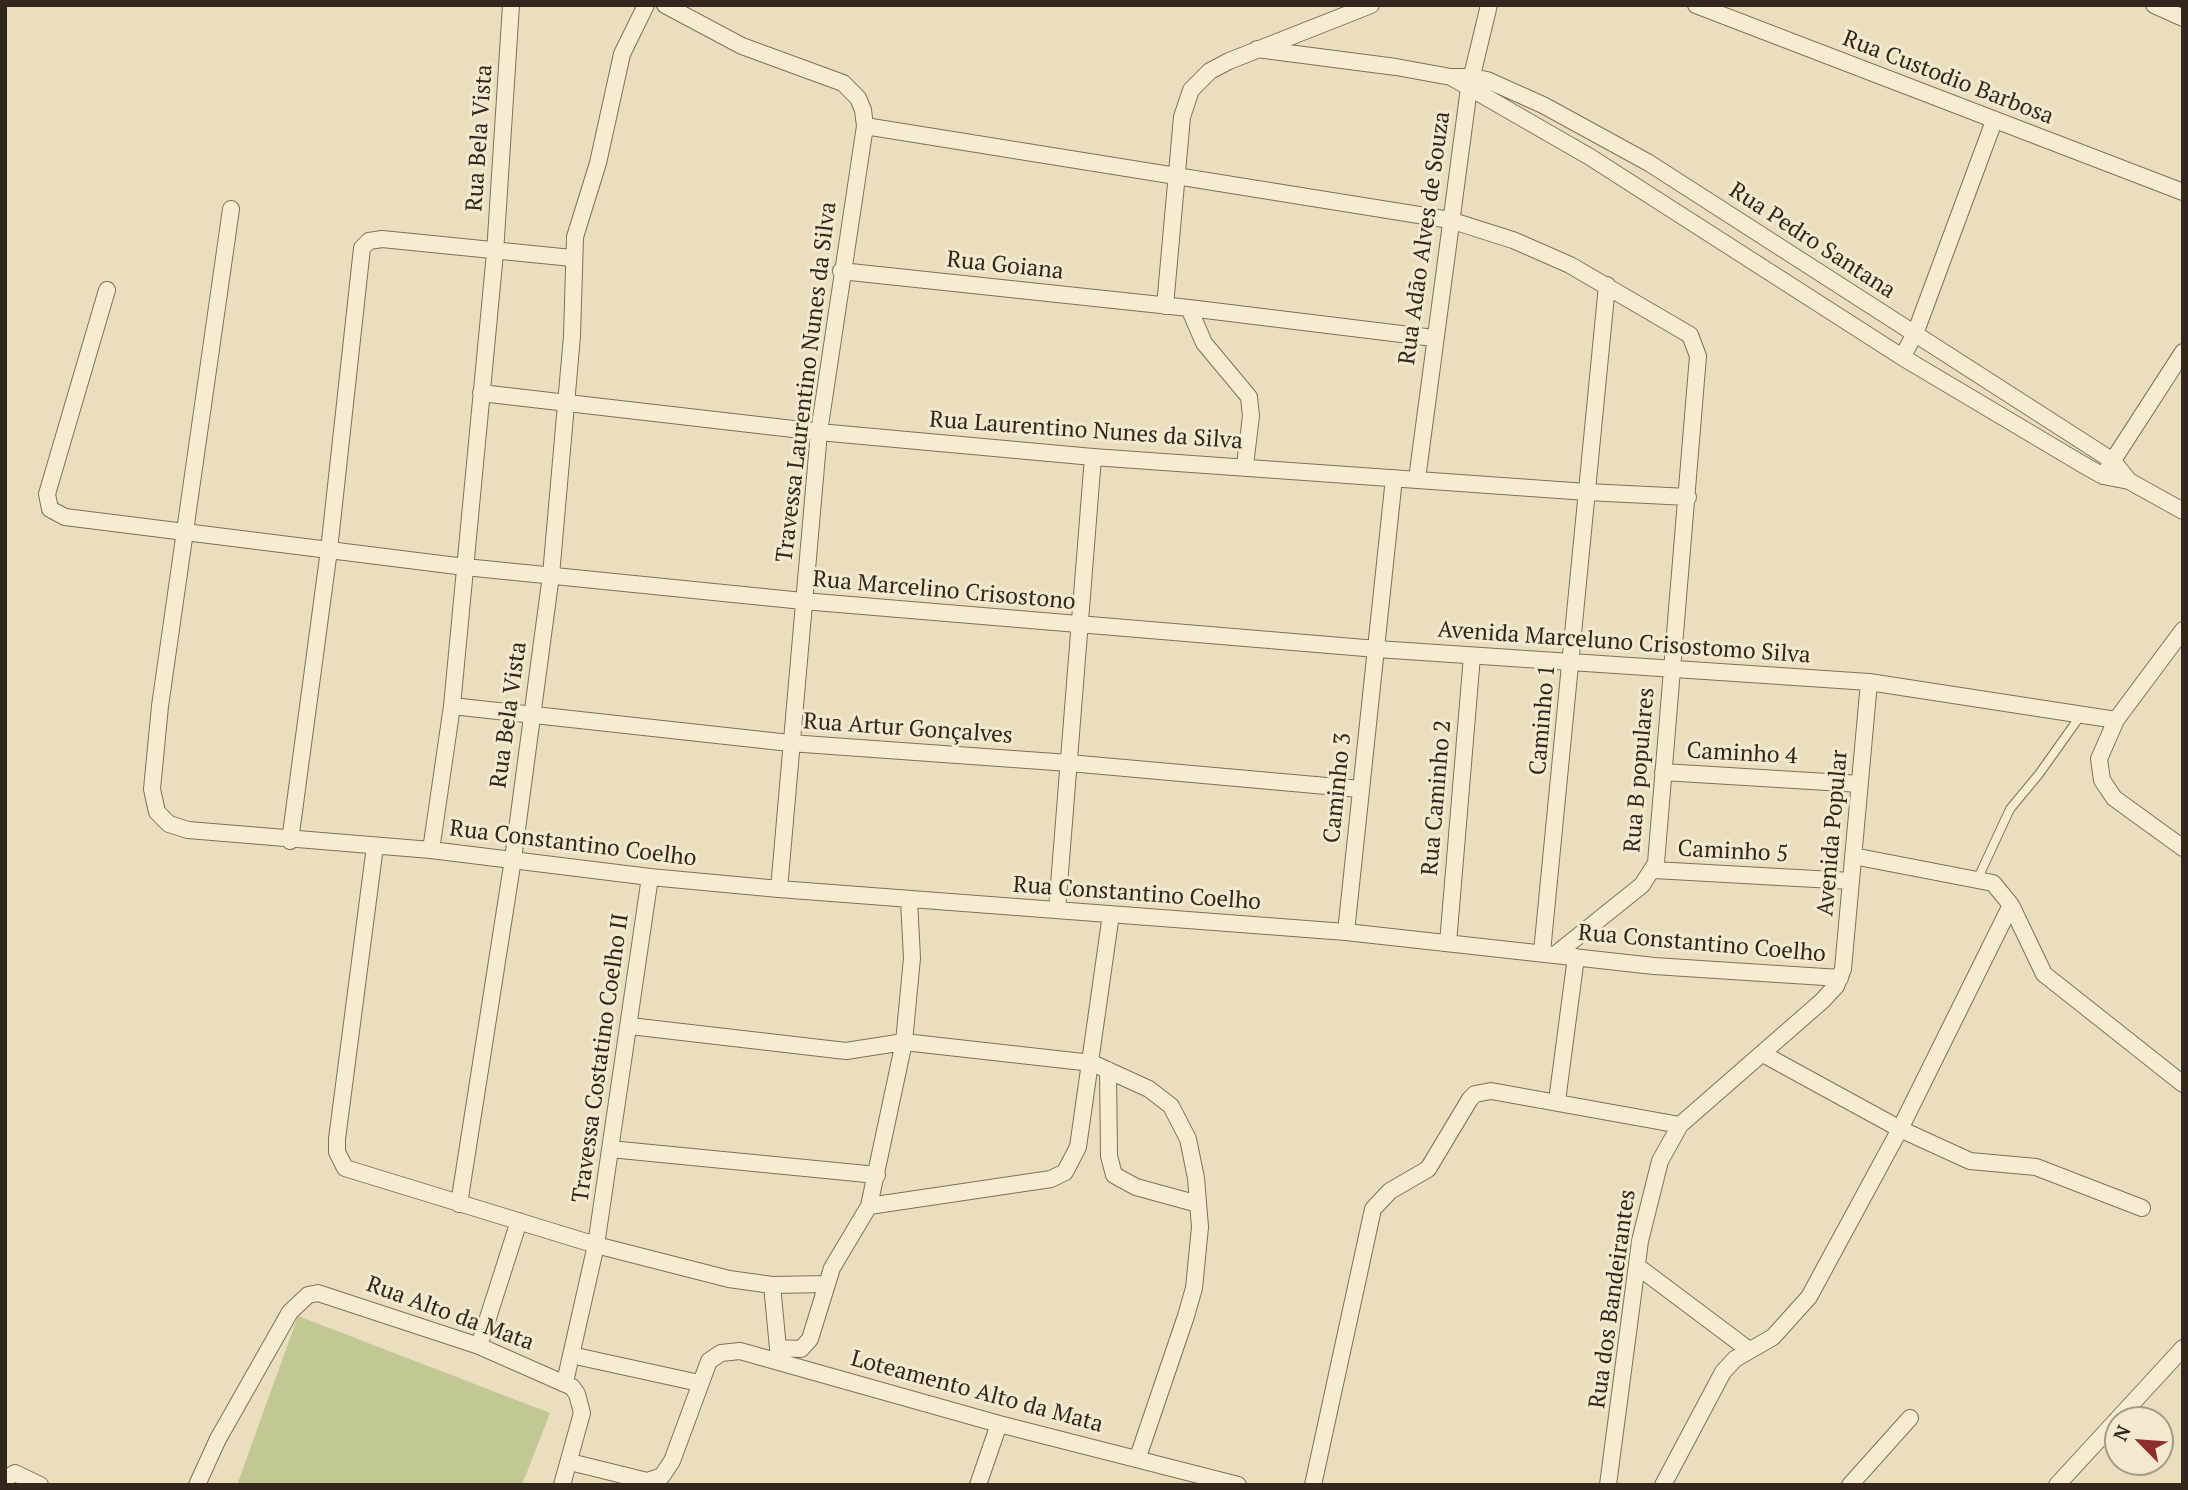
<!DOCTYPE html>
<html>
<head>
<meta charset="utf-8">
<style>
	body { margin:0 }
	#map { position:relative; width:2188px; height:1490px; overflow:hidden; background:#ebdebf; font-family:"PT Serif",serif }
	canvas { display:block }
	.frame { position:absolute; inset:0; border:7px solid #32271c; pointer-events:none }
	.north { position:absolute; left:2104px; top:1406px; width:70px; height:70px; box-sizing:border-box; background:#f3e9ce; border:2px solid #a69b87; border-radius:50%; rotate:295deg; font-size:19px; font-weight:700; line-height:28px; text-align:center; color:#32271c }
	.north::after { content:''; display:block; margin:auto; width:24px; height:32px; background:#8e2d2c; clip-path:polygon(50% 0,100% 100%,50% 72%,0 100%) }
</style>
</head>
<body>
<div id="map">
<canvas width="2188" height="1490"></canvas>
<div class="frame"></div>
<div class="north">N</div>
</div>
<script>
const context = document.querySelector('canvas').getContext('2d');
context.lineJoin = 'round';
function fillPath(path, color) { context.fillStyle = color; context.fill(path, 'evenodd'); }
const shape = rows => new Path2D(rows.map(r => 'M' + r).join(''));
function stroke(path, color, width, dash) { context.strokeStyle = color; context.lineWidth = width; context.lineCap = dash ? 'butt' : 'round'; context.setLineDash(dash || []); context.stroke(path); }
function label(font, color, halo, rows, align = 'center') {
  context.font = font + ' "PT Serif",serif'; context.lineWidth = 6; context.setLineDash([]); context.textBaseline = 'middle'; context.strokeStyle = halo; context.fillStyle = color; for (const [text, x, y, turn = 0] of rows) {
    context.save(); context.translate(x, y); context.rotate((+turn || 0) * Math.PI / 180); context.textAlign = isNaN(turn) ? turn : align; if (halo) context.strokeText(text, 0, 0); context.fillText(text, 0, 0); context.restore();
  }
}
fillPath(shape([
	[298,1316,550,1413,522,1485,237,1485]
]), '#c1c894');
const service = shape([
	[1978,878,2010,809,2039,774,2081,715]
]);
const minor = shape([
	[665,5,742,46,843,83,858,98,863,110,865,126,819,432,779,889],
	[1696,5,2183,192],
	[2154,5,2183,18],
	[1257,49,1396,67,1451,77,1471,77,1487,80,1543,105,1649,163,2113,461,2129,481],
	[1451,77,1590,157,1902,357,2082,464,2103,476,2129,481,2183,511],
	[865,126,1450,220,1513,240,1570,265,1690,335,1698,356,1656,863,1642,885,1556,954],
	[231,209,160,706,152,789,157,812,169,824,188,830,431,850,650,877,779,889,1346,932,1654,966,1840,978],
	[841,271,1189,308,1434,338],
	[107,290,47,494,50,509,65,517,465,567,803,601,1377,649,1869,682,2116,720],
	[1165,306,1182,117,1191,90,1210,71,1229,61,1371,5],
	[1189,308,1204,343,1249,397,1251,416,1245,465],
	[1902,357,1915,334,1994,121],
	[481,393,819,432,1093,457,1587,492,1688,497],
	[2108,468,2183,352],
	[1417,479,1469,88,1489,5],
	[2183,630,2116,720,2099,759,2102,780,2114,798,2183,848],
	[452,706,790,743,1069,763,1360,789],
	[1663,772,1860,784],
	[290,841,329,550,362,248,369,241,382,239,572,258],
	[375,846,337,1139,337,1152,345,1168,596,1245,729,1279,772,1285,827,1284],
	[431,850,452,706,495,253,511,5],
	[1853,856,1993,883,2011,905,2044,974,2183,1084],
	[1654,870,1851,881],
	[2011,905,1900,1129,1970,1161,2036,1167,2142,1208],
	[1057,910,1093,457],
	[1346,932,1394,478],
	[1448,943,1472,656],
	[1542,952,1607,285],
	[630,1026,846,1051,904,1042,1092,1063,1149,1089,1171,1106,1188,1139,1196,1178,1200,1227,1194,1288,1186,1316,1138,1457],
	[1108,1070,1109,1156,1114,1175,1136,1187,1198,1204],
	[1557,1101,1576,957],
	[610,1149,877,1175],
	[459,1204,513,859,551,575,572,336,575,237,598,163,622,54,646,5],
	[869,1206,1051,1179,1065,1172,1078,1147,1111,914],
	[1637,1266,1749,1350],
	[772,1285,779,1359],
	[479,1346,519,1221],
	[778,1348,801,1349,810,1339,832,1268,869,1206,904,1042,912,958,909,900],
	[571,1355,699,1383],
	[565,1382,596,1245,650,877],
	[570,1462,647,1481,662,1476,672,1461,709,1361,721,1353,740,1351,999,1424,1238,1485],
	[5,1479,15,1473,40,1485],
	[197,1485,218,1439,290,1312,308,1295,318,1293,479,1346,572,1387,577,1394,582,1413,562,1485],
	[978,1485,999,1424],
	[1313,1485,1373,1209,1390,1191,1428,1169,1470,1099,1475,1094,1491,1091,1680,1125],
	[1608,1485,1640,1241,1660,1161,1680,1125,1822,1001,1836,986,1843,969,1869,682],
	[1663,1485,1723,1372,1735,1359,1773,1337,1809,1297,1900,1129,1763,1054],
	[1850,1485,1910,1418],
	[2057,1485,2183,1348]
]);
stroke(service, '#826f58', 10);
stroke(minor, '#826f58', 18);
stroke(service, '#f6ecd1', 8);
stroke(minor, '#f6ecd1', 16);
label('23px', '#32271c', '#f3e9ce', [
	["Rua Custodio Barbosa",1948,78,21],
	["Rua Bela Vista",480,138,-86],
	["Rua Adão Alves de Souza",1425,238,-82],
	["Rua Pedro Santana",1812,241,33],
	["Rua Goiana",1005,266,6],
	["Travessa Laurentino Nunes da Silva",807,382,-83],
	["Rua Laurentino Nunes da Silva",1086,431,4],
	["Rua Marcelino Crisostono",944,591,5],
	["Avenida Marceluno Crisostomo Silva",1624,643,4],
	["Rua Bela Vista",509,715,-82],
	["Caminho 1",1543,720,-85],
	["Rua Artur Gonçalves",908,729,4],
	["Caminho 4",1742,754,3],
	["Rua B populares",1640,770,-85],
	["Caminho 3",1338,788,-84],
	["Rua Caminho 2",1437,798,-85],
	["Avenida Popular",1833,833,-85],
	["Rua Constantino Coelho",573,844,7],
	["Caminho 5",1733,852,3],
	["Rua Constantino Coelho",1137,894,4],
	["Rua Constantino Coelho",1702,944,5],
	["Travessa Costatino Coelho II",601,1058,-82],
	["Rua dos Bandeirantes",1613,1299,-82],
	["Rua Alto da Mata",450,1314,20],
	["Loteamento Alto da Mata",977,1392,15]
]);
</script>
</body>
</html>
